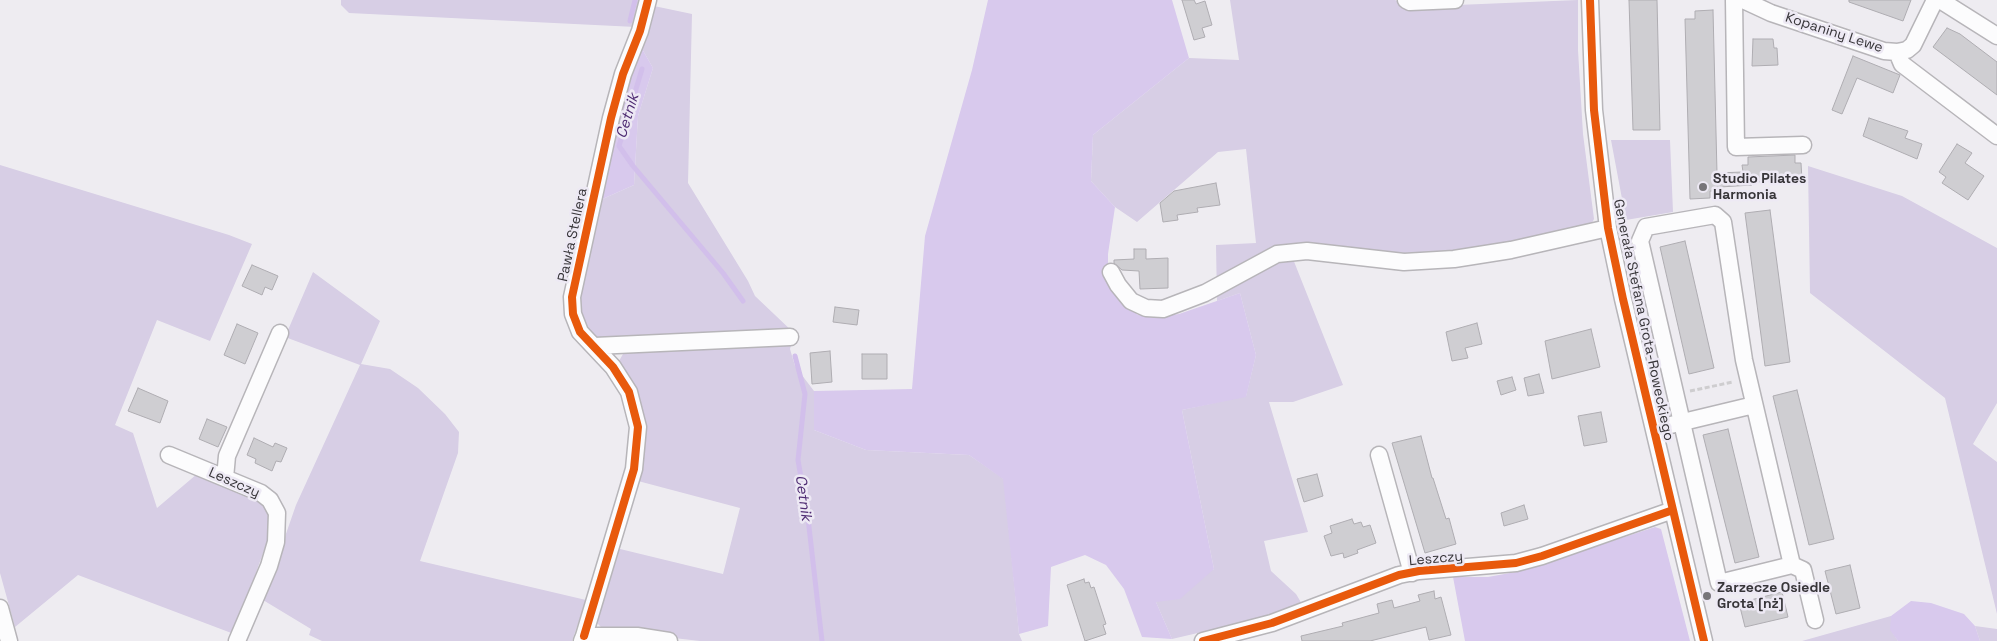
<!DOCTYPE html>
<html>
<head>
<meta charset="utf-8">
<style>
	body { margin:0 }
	canvas { display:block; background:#eeecf1 }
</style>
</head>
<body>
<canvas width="1997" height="641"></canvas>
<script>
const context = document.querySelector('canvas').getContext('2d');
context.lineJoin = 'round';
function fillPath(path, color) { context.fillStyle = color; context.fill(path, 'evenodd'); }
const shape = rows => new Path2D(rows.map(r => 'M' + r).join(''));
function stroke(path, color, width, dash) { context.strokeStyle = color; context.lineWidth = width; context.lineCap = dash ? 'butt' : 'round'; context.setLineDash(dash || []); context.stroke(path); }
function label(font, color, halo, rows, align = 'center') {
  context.font = font + ' "Space Grotesk",sans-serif'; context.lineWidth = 5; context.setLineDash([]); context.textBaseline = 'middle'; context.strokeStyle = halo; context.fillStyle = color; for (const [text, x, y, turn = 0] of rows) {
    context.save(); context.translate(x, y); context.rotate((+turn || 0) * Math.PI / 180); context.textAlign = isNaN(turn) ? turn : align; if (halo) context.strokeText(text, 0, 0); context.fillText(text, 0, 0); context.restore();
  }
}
fillPath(shape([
	[341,0,642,0,636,27,349,13,341,5],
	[1230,0,1395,0,1409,7,1578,0,1578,50,1583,134,1594,219,1590,227,1453,255,1293,259,1343,385,1293,402,1269,402,1308,532,1264,541,1271,571,1296,594,1302,604,1249,621,1172,639,1156,602,1214,569,1182,410,1246,396,1256,355,1240,293,1217,301,1216,245,1256,243,1246,149,1218,152,1137,222,1115,207,1091,181,1093,135,1189,58,1239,60],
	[654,6,692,14,688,183,748,281,755,296,794,333,596,339,588,332,582,321,579,295,598,201,634,185,638,116,653,68,641,47],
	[1611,140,1670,140,1673,212,1626,220],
	[0,165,229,235,252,244,210,341,157,320,115,425,133,433,157,508,197,474,257,498,269,508,272,528,234,634,78,575,15,627,0,573],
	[1808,166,1902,196,1997,248,1997,403,1973,444,1997,462,1997,614,1945,398,1810,293],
	[313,272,380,321,361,364,390,369,418,388,445,414,459,432,458,453,420,561,586,600,572,641,322,641,309,635,311,629,263,600,296,505,360,365,285,337],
	[792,342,790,349,795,366,814,391,814,430,866,450,969,455,1004,479,1019,634,1022,641,700,641,604,630,597,623,597,612,616,548,723,574,740,508,638,481,623,369,619,361,623,354,633,349],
	[1891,616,1891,630,1898,641,1802,641],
	[1975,626,1997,629,1997,641,1980,641]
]), '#d7cee5');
fillPath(shape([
	[988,0,1172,0,1189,58,1093,135,1091,181,1115,207,1108,254,1108,278,1121,302,1138,315,1157,317,1179,314,1240,293,1256,355,1246,397,1182,410,1214,569,1180,599,1156,602,1172,639,1142,637,1124,589,1106,565,1085,555,1051,567,1048,626,1019,634,1003,479,969,455,866,450,814,430,814,391,912,389,925,236,972,70],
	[641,47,653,68,638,116,634,185,598,201,616,118],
	[1655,527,1661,529,1690,641,1465,641,1453,577,1488,577,1521,571],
	[1911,601,1931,603,1964,614,1975,626,1980,641,1898,641,1890,630,1891,616]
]), '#d8c9ed');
stroke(shape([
	[630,21,635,0],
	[642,69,619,146,633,166,723,273,743,301],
	[795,356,805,394,798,460,808,518,822,641]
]), '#d2bfeb', 5);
const building = shape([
	[1182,0,1194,0,1196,4,1205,1,1212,25,1202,28,1205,37,1194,40,1182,0],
	[1629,0,1657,0,1660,130,1633,130,1629,0],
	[1849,0,1911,0,1903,21,1849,2,1849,0],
	[1713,10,1717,173,1743,172,1742,165,1748,165,1748,157,1795,155,1795,163,1801,163,1802,180,1752,182,1752,185,1720,187,1720,191,1710,191,1710,198,1690,199,1685,19,1695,19,1695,11,1713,10],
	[1947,28,1960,34,1997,62,1997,95,1933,47,1947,28],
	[1753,39,1773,39,1774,48,1777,48,1778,65,1752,66,1753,39],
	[1853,56,1900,75,1893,93,1857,78,1842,114,1832,110,1853,56],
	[1869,118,1908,131,1905,138,1922,144,1917,159,1863,136,1869,118],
	[1957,144,1972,153,1965,163,1984,176,1968,200,1942,183,1946,177,1939,172,1957,144],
	[1216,183,1220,205,1197,208,1198,212,1177,215,1178,220,1163,222,1160,203,1174,191,1216,183],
	[1770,210,1790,362,1765,366,1745,213,1770,210],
	[1685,241,1714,368,1689,374,1660,247,1685,241],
	[1134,249,1146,249,1146,259,1168,258,1168,288,1140,289,1139,271,1122,270,1114,263,1114,260,1134,259,1134,249],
	[252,265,278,276,272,290,265,287,262,295,242,286,252,265],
	[835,307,859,310,857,325,833,322,835,307],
	[1477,323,1482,344,1465,348,1468,358,1452,361,1446,332,1477,323],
	[237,324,258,333,245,364,224,355,237,324],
	[1591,329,1600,367,1552,379,1545,341,1591,329],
	[830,351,832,382,812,384,810,353,830,351],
	[862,354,887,354,887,379,862,379,862,354],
	[1539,374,1544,393,1528,396,1524,378,1539,374],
	[1512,377,1516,390,1501,395,1497,381,1512,377],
	[138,388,168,401,160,423,128,411,138,388],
	[1797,390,1834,539,1809,545,1773,396,1797,390],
	[1601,412,1607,442,1584,446,1578,416,1601,412],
	[207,419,227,427,218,447,199,439,207,419],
	[1728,429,1759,557,1735,563,1703,435,1728,429],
	[1421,436,1432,478,1433,478,1446,519,1449,518,1456,544,1425,553,1392,443,1421,436],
	[254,438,273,447,275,443,287,448,281,462,276,461,272,471,255,463,256,459,247,455,254,438],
	[1317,474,1323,496,1304,502,1297,479,1317,474],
	[1524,505,1528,519,1504,526,1501,513,1524,505],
	[1352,519,1354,524,1361,522,1363,527,1370,525,1376,543,1357,550,1358,553,1344,558,1343,553,1331,556,1324,536,1332,533,1330,526,1352,519],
	[1850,565,1860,608,1836,614,1825,571,1850,565],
	[1084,579,1085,583,1089,582,1091,588,1094,587,1106,624,1103,625,1106,634,1085,641,1067,585,1084,579],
	[1434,591,1435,599,1441,597,1451,635,1429,640,1426,627,1370,641,1302,641,1301,636,1343,626,1342,623,1379,613,1377,604,1392,600,1394,608,1420,601,1418,595,1434,591],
	[1782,592,1788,617,1745,627,1739,603,1782,592]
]);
fillPath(building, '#cfced2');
stroke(building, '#afadb2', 1);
const minor = shape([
	[1406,0,1410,2,1455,0],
	[1590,0,1594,110,1608,228,1623,299,1704,641],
	[1734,0,1736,147,1803,145],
	[1743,0,1771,13,1884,51,1897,52,1907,50,1913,45,1935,0],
	[1940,0,1997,36],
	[1897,52,1902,64,1997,136],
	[1111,272,1118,285,1131,301,1146,308,1163,309,1205,293,1277,254,1307,251,1404,262,1454,259,1511,250,1608,228],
	[595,346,790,337],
	[1654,429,1754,405],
	[169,455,261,493,270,500,277,513,276,542,269,566,237,641],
	[1379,455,1412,573],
	[225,478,227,456,280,333],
	[1792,565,1744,360,1723,222,1715,215,1646,227,1640,241,1719,583,1792,565,1803,570,1815,620],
	[0,608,9,641],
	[584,636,634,469,638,427,629,392,613,367,580,332,573,314,572,297,611,118,623,74,640,31,648,0],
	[582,641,584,636,637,636,669,641],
	[1203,641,1272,623,1399,575,1419,571,1516,563,1542,556,1673,510]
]);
stroke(minor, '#b7b5b9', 19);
stroke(shape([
	[1690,391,1733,382]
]), '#cecdcf', 3, [5, 2.5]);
stroke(minor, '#fcfcfd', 16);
stroke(shape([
	[1590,0,1594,110,1608,228,1623,299,1704,641],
	[584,636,634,469,638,427,629,392,613,367,580,332,573,314,572,297,611,118,623,74,640,31,648,0],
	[1203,641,1272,623,1399,575,1419,571,1516,563,1542,556,1673,510]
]), '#e8590c', 8);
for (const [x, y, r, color] of [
	[1703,187,5,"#777579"],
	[1707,596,5,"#777579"]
]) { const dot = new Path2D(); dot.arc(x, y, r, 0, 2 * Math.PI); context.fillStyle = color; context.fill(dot); stroke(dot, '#ede9f4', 2); }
label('14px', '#373539', '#ede9f4', [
	["Kopaniny Lewe",1834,33,18],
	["Pawła Stellera",573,235,-78],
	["Generała Stefana Grota-Roweckiego",1643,320,78],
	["Leszczy",234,483,24],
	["Leszczy",1436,559,-5]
]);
label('bold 14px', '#373539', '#ede9f4', [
	["Studio Pilates",1713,179],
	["Harmonia",1713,195],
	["Zarzecze Osiedle",1717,588],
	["Grota [nż]",1717,604]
], 'left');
label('italic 15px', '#4f2c73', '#ede9f4', [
	["Cetnik",628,116,-73],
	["Cetnik",803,498,82]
]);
</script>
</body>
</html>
